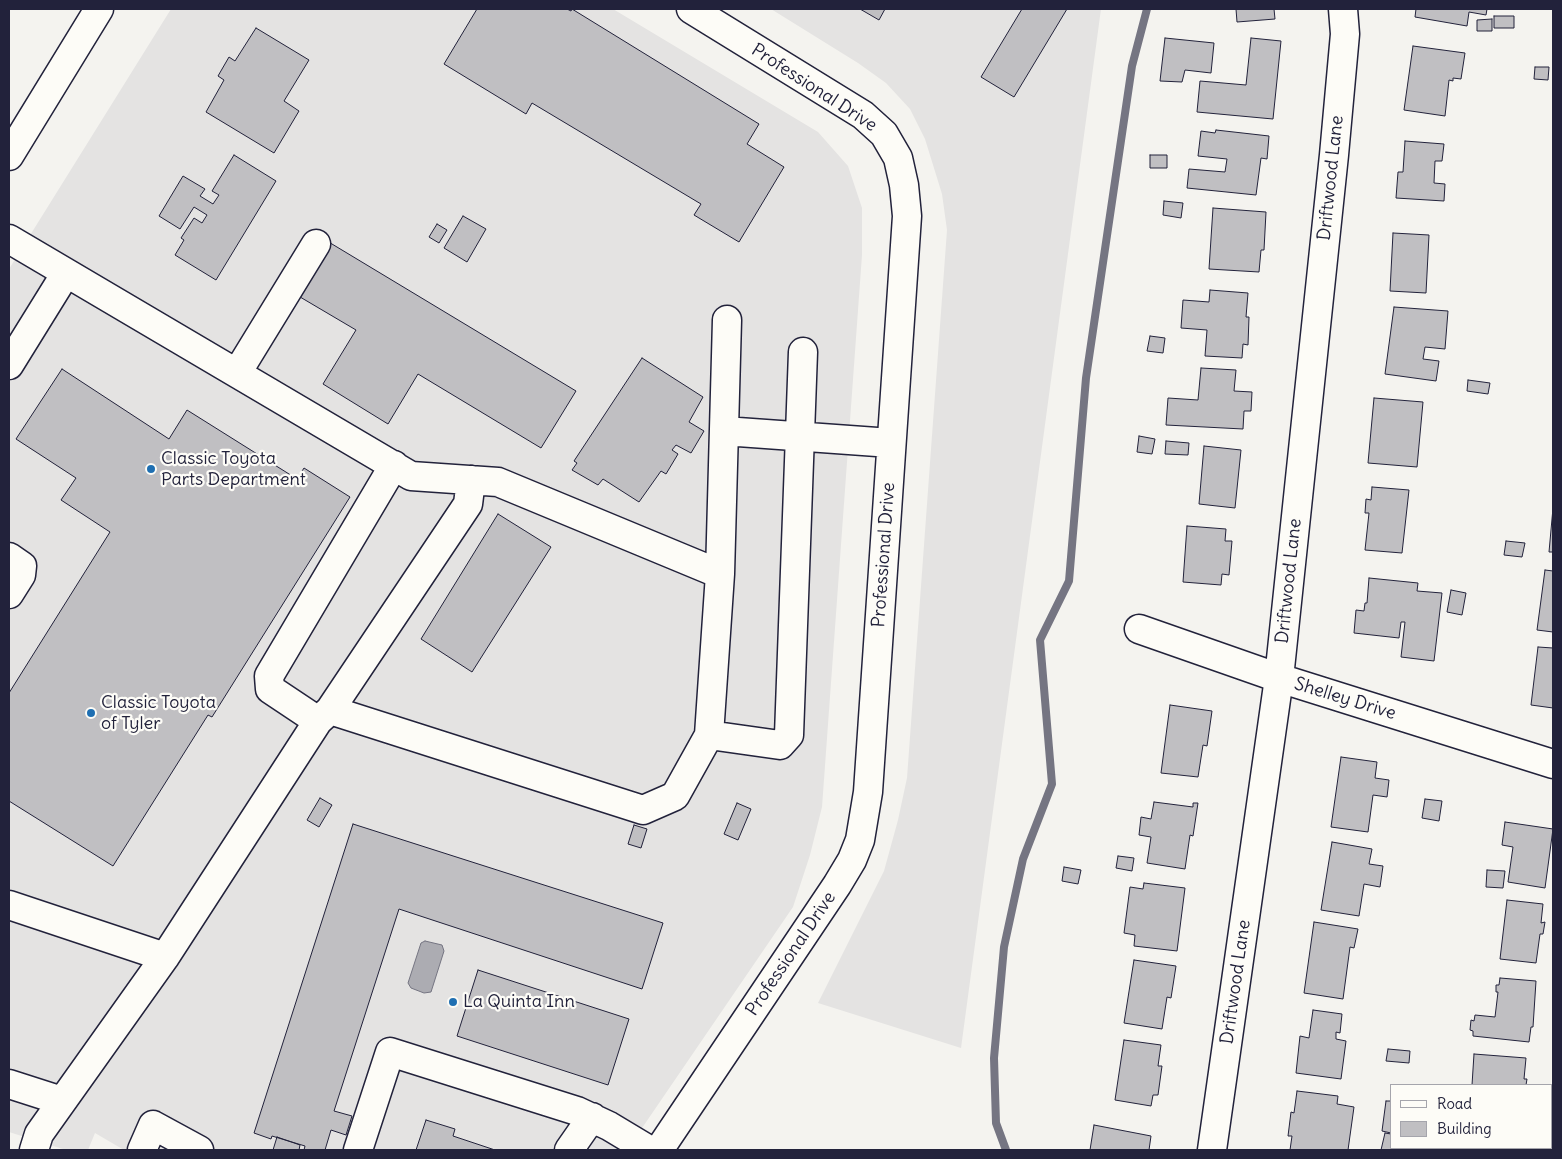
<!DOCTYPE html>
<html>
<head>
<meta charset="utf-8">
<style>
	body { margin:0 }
	#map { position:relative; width:1562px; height:1159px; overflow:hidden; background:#f4f3ef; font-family:Delius,sans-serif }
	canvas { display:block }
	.frame { position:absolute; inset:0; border:10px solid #22223b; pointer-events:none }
	.legend { position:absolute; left:1390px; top:1084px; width:162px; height:65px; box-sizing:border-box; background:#fdfcf7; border:1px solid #a5a5ac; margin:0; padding:6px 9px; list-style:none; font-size:15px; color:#22223b }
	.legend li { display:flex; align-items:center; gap:10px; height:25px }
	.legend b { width:25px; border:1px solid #a5a5ac }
</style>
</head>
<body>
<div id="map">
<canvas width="1562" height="1159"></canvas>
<div class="frame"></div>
<ul class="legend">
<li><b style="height:6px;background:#fdfcf7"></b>Road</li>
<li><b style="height:14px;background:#c0bfc2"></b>Building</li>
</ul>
</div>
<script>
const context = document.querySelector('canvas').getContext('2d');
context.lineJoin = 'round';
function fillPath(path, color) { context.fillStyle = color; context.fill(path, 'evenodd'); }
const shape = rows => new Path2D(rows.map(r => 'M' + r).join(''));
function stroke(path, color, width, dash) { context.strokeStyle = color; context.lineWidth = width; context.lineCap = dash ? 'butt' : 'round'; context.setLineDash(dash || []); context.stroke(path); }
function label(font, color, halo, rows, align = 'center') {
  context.font = font + ' Delius,sans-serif'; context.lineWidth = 4.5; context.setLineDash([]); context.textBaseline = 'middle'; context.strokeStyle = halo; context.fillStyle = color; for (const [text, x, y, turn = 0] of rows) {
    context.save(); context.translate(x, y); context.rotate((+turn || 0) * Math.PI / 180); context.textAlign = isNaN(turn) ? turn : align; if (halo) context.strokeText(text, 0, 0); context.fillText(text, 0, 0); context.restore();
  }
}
fillPath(shape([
	[171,9,613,9,818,132,848,166,862,208,862,255,822,807,810,855,793,907,627,1150,124,1150,95,1133,88,1150,66,1150,9,1132,9,269],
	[771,9,1101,9,961,1048,818,1003,884,871,898,820,907,778,947,230,942,194,925,139,910,109,886,83,858,63]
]), '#e4e3e2');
const water = shape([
	[425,941,442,945,444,951,431,992,424,993,411,988,408,983,421,943,425,941]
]);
fillPath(water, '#acacb2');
stroke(water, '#757582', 1);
stroke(shape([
	[1006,1150,996,1123,994,1058,1004,947,1023,859,1052,784,1040,640,1069,581,1086,378,1132,66,1147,9]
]), '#757582', 8);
const building = shape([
	[477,9,567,9,571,11,572,9,759,124,747,144,784,167,739,242,694,215,701,204,532,103,526,114,444,64,477,9],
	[860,9,885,9,879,20,860,9],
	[1022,9,1067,9,1014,97,981,77,1022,9],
	[1236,9,1274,9,1275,19,1237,22,1236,9],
	[1416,9,1487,9,1486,15,1469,12,1467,26,1415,17,1416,9],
	[1494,16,1514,16,1514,28,1494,28,1494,16],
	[1492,19,1492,31,1477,31,1477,20,1492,19],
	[256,28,309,60,284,101,299,111,274,153,206,112,224,80,218,76,229,57,235,61,256,28],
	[1165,38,1214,43,1211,73,1185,70,1182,82,1160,81,1165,38],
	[1251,38,1281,41,1273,119,1197,112,1200,81,1246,85,1251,38],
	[1413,46,1465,53,1461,79,1453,78,1453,81,1449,80,1445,116,1404,110,1413,46],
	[1535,67,1549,67,1548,80,1534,79,1535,67],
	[1216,130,1269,136,1267,159,1261,158,1256,195,1187,188,1189,169,1225,172,1227,159,1198,156,1201,131,1215,133,1216,130],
	[1405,141,1444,144,1442,161,1435,161,1434,183,1445,184,1444,201,1396,198,1398,172,1403,172,1405,141],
	[234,155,276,181,216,280,175,255,184,240,181,238,194,218,202,223,207,215,194,207,180,229,159,216,183,176,205,189,200,196,213,204,219,195,212,191,234,155],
	[1150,155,1167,155,1167,168,1150,168,1150,155],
	[1164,201,1183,203,1181,218,1163,215,1164,201],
	[1213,208,1266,212,1264,250,1261,250,1259,272,1209,269,1213,208],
	[463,216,486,229,467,262,444,248,463,216],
	[437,224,447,230,439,243,429,237,437,224],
	[1393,233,1429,235,1426,293,1390,291,1393,233],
	[327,241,576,391,541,448,418,374,388,424,323,384,356,330,295,294,327,241],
	[1210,290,1248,293,1246,317,1249,317,1248,345,1243,344,1242,358,1205,356,1207,330,1181,328,1183,300,1209,302,1210,290],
	[1394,307,1448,311,1445,349,1425,347,1423,359,1439,361,1436,381,1385,374,1394,307],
	[1150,336,1165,338,1163,353,1147,351,1150,336],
	[642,358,703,397,689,422,704,431,691,453,676,445,672,450,678,454,666,474,661,471,639,502,603,479,598,485,572,470,577,463,574,461,642,358],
	[1201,368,1236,370,1234,391,1252,392,1251,411,1244,411,1243,429,1166,425,1168,398,1198,400,1201,368],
	[62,369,169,439,187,410,297,479,304,468,350,497,212,717,208,715,113,866,9,801,9,693,110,532,61,500,76,478,16,439,62,369],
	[1468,380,1490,383,1488,394,1467,391,1468,380],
	[1374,398,1423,402,1417,467,1368,463,1374,398],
	[1139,436,1155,439,1152,454,1137,452,1139,436],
	[1166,441,1189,443,1188,455,1165,454,1166,441],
	[1204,446,1241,450,1235,508,1199,504,1204,446],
	[1372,487,1409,490,1402,553,1365,550,1369,513,1365,513,1366,499,1371,500,1372,487],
	[1553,508,1553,552,1549,552,1553,508],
	[498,514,551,547,472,672,421,639,498,514],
	[1187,526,1226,529,1225,541,1232,541,1229,575,1222,574,1221,585,1183,582,1187,526],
	[1506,541,1525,543,1522,557,1504,555,1506,541],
	[1545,570,1553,571,1553,632,1537,630,1545,570],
	[1369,578,1418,583,1417,591,1442,593,1434,661,1401,657,1405,622,1401,622,1399,638,1354,633,1356,610,1364,611,1365,603,1367,603,1369,578],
	[1451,590,1466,593,1462,615,1447,612,1451,590],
	[1538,647,1553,648,1553,708,1531,705,1538,647],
	[1170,705,1212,711,1207,746,1203,745,1198,777,1161,773,1170,705],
	[1341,757,1377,762,1375,778,1389,780,1387,797,1373,795,1368,832,1331,827,1341,757],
	[320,798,332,805,319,827,307,820,320,798],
	[1425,799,1442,801,1439,821,1422,818,1425,799],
	[1154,802,1193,807,1193,803,1198,803,1193,836,1190,835,1185,869,1147,863,1151,837,1139,835,1141,817,1151,819,1154,802],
	[737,803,751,809,738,840,724,834,737,803],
	[1505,822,1553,829,1545,888,1508,882,1513,847,1502,845,1505,822],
	[353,824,663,923,642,989,399,909,334,1111,352,1116,346,1135,331,1130,325,1150,304,1150,305,1146,272,1136,271,1139,254,1133,353,824],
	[634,825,647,829,641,848,628,844,634,825],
	[1332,842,1372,849,1369,864,1383,866,1380,887,1364,884,1359,916,1321,910,1332,842],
	[1118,856,1134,858,1132,871,1116,868,1118,856],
	[1064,867,1081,870,1078,884,1062,881,1064,867],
	[1487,870,1505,871,1503,888,1486,887,1487,870],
	[1144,883,1185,888,1177,951,1134,946,1135,935,1124,933,1130,887,1143,889,1144,883],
	[1507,900,1543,904,1541,923,1545,922,1543,934,1540,934,1536,963,1500,959,1507,900],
	[1314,922,1358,929,1354,948,1350,947,1343,999,1304,993,1314,922],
	[1134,960,1176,966,1171,998,1167,997,1162,1029,1124,1023,1134,960],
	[478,970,629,1019,608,1085,457,1036,478,970],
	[1500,978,1536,981,1533,1027,1531,1027,1529,1042,1473,1036,1473,1031,1470,1030,1471,1020,1474,1021,1475,1015,1495,1017,1498,992,1496,992,1496,985,1499,985,1500,978],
	[1313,1010,1342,1014,1340,1033,1336,1032,1336,1039,1346,1041,1341,1079,1296,1073,1300,1036,1309,1038,1313,1010],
	[1124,1040,1161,1045,1158,1066,1162,1066,1158,1095,1153,1095,1151,1106,1115,1100,1124,1040],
	[1388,1049,1410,1051,1409,1063,1386,1061,1388,1049],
	[1474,1054,1526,1058,1524,1079,1527,1079,1526,1085,1472,1085,1474,1054],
	[1297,1091,1338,1096,1337,1104,1354,1107,1348,1150,1290,1150,1292,1136,1288,1136,1291,1112,1294,1113,1297,1091],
	[1386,1101,1391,1101,1391,1133,1382,1131,1386,1101],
	[426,1120,455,1129,453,1136,495,1150,416,1150,426,1120],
	[1094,1125,1151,1136,1149,1150,1090,1150,1094,1125],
	[1385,1133,1391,1134,1391,1148,1405,1148,1405,1150,1381,1150,1385,1133],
	[277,1137,300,1145,299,1150,273,1150,277,1137],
	[1479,1148,1512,1148,1511,1150,1479,1150,1479,1148]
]);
fillPath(building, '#c0bfc2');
stroke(building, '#22223b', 1);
const minor = shape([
	[9,239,411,476,498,482,720,574,727,320],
	[9,365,66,273],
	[237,373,316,244],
	[724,431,891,443],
	[9,557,22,566,21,575,9,594],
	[720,574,709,735,780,745,789,735,803,352],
	[1139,629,1279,678,1553,764],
	[330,710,643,810,675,796,709,735],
	[318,721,270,689,269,676,394,465],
	[9,905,165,957],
	[9,1084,62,1101],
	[34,1150,39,1134,165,957,318,721,330,710,468,504,471,480],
	[142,1150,153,1125,199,1150],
	[358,1150,390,1052,577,1111,609,1126,649,1150],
	[569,1150,592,1117],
	[659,1150,837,885,852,860,860,840,868,792,907,216,904,185,898,158,884,134,863,115,691,9],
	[1212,1150,1279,678,1334,155,1345,34,1343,9]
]);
const major = shape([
	[9,156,99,9]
]);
stroke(minor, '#22223b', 31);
stroke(major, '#22223b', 31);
stroke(minor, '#fdfcf7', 28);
stroke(major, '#fdfcf7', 28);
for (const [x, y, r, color] of [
	[151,469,5,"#1f6fb2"],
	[91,713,5,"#1f6fb2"],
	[453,1002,5,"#1f6fb2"]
]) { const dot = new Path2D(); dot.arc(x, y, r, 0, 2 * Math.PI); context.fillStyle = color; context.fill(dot); stroke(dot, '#fdfcf7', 2); }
label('18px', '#22223b', '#fdfcf7', [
	["Professional Drive",814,88,33],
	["Driftwood Lane",1331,178,-84],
	["Professional Drive",884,555,-86],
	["Driftwood Lane",1289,581,-84],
	["Shelley Drive",1345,699,17],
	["Professional Drive",791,954,-56],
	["Driftwood Lane",1236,982,-82]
]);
label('18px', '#22223b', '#fdfcf7', [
	["Classic Toyota",161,459],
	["Parts Department",161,480],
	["Classic Toyota",101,703],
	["of Tyler",101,724],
	["La Quinta Inn",463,1002]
], 'left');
</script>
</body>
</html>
